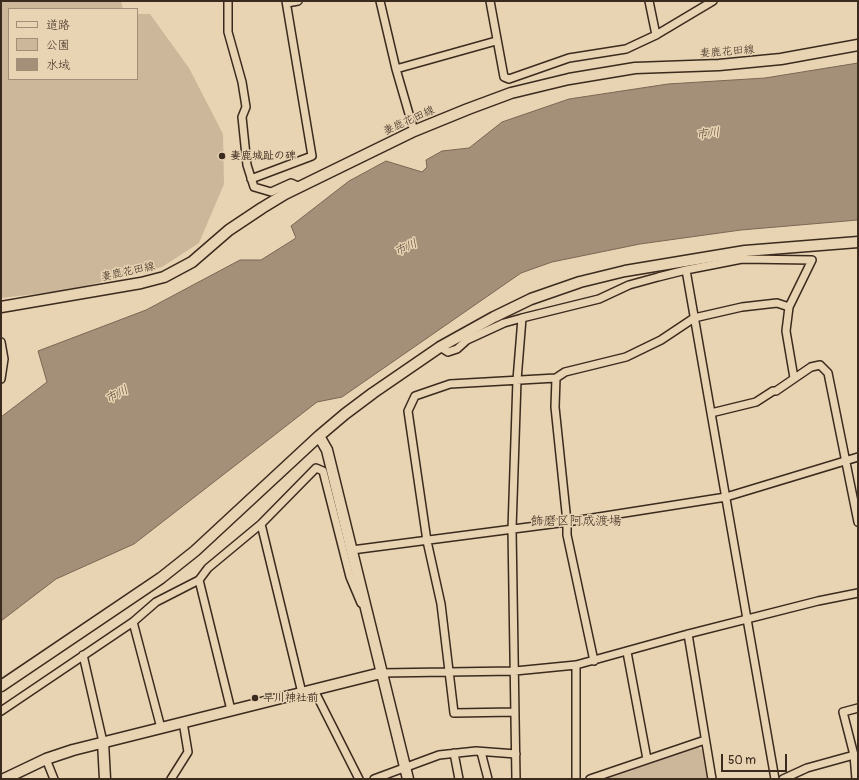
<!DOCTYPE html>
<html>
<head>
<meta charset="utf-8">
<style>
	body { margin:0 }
	#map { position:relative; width:859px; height:780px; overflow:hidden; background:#e8d3b2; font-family:Pangolin,"Klee One",sans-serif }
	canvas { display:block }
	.frame { position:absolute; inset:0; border:2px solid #3b2a1e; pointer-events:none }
	.legend { position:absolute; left:8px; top:8px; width:130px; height:72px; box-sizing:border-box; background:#e8d3b2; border:1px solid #a38f77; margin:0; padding:5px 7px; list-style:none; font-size:12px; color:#3b2a1e }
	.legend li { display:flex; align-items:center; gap:8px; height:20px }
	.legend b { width:20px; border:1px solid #a38f77 }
	.scale { position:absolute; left:721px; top:754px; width:66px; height:18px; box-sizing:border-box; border:2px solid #3b2a1e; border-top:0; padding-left:5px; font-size:12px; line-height:14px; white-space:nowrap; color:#3b2a1e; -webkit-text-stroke:3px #e8d3b2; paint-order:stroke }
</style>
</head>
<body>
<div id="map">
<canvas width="859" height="780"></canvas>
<div class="frame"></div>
<ul class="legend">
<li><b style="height:5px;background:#e8d3b2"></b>道路</li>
<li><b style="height:11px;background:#ccb79a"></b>公園</li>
<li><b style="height:11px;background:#a49078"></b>水域</li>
</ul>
<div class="scale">50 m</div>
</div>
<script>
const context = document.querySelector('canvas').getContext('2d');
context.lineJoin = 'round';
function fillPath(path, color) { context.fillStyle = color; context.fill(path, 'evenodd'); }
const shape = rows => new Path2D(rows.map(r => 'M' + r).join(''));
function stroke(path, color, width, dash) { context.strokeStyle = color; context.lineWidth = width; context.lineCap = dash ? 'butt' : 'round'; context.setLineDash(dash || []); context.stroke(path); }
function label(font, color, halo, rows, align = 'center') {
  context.font = font + ' Pangolin,"Klee One",sans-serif'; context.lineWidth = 3; context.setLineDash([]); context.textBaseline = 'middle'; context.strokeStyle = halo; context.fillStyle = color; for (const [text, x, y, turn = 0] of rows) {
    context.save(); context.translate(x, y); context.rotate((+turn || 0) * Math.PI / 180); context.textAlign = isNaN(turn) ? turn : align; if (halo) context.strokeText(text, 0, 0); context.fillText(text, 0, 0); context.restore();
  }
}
fillPath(shape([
	[1,1,121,1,123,9,9,9,9,79,137,79,137,14,150,14,189,68,223,134,224,184,199,243,162,267,69,290,1,298],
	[696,746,702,750,707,779,602,779]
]), '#ccb79a');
const water = shape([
	[858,63,858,220,741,230,640,244,552,262,521,273,342,397,317,402,134,544,56,579,1,621,1,417,47,382,38,351,146,310,240,260,261,260,296,238,291,226,349,181,386,161,422,172,427,167,426,160,442,151,469,148,502,122,569,99,668,84,765,78,858,63]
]);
fillPath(water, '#a49078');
stroke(water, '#7a6754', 1);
const street = shape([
	[228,1,228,32,242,82,246,107,242,117,247,165,254,187,271,192,291,183,300,187],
	[380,1,396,69,414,131],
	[490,1,504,77,509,79,569,58,626,49,656,35,713,1],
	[649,1,656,35],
	[287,3,298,1],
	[396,69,496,41],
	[251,179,312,156,286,1],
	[742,259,812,260,789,307,786,331,794,378],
	[686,270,775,779],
	[1,342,4,359,1,379],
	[440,347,448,352,457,349,467,340,504,323,522,318,599,299,629,285,658,277,686,270,742,259,745,251],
	[556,378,555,407,567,522,567,535,594,661],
	[711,413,756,402,773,391,776,391,811,367,820,365,828,373,858,522],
	[261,524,302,693],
	[352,550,567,522,726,497,858,457],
	[199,580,231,710],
	[133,622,161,728],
	[688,634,712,779],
	[627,652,647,759],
	[83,655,103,742],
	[381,673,515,671,576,665,688,634,818,601,858,593],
	[314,690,359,779],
	[1,711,133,622,156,602,199,580,208,568,261,524,316,468,323,471,350,577,361,603],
	[515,712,454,713,441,604,427,541,408,411,415,396,450,384,556,378,565,372,626,357,661,340,694,318,742,307,777,303,789,307],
	[481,752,488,779],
	[454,753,459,779],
	[46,759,54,779],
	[171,779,188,752,183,722],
	[374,779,439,755,476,751,516,754],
	[516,779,512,529,517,380,522,318],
	[576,779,576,665],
	[590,779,705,740],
	[783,779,807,768,854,755],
	[856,779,854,755,843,712,858,708]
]);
const secondary = shape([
	[1,307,141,283,164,277,192,262,229,230,262,208,285,194,414,131,468,109,511,93,569,79,635,68,719,65,781,59,858,45],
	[319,436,327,450,408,779],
	[1,686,161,578,195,551,319,436,345,414,373,393,440,347,494,317,531,299,580,282,625,271,745,251,858,242],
	[103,742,105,779],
	[4,779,46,759,73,750,381,673]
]);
stroke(street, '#3b2a1e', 10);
stroke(secondary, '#3b2a1e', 13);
stroke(street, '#e8d3b2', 7);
stroke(secondary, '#e8d3b2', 10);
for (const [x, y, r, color] of [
	[222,156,4,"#3b2a1e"],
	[255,698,4,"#3b2a1e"]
]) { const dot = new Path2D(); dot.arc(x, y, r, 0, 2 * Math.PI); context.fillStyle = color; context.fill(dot); stroke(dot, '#e8d3b2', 1.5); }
label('11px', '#3b2a1e', '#e8d3b2', [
	["妻鹿花田線",727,52,-4],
	["妻鹿花田線",409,121,-24],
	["妻鹿花田線",128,272,-12]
]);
label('bold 11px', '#3b2a1e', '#e8d3b2', [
	["妻鹿城趾の碑",230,156],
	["早川神社前",263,698]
], 'left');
label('italic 12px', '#503e30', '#e8d3b2', [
	["市川",708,134,-7],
	["市川",406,248,-25],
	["市川",117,395,-28]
]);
label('13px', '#3b2a1e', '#e8d3b2', [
	["飾磨区阿成渡場",576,522]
]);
</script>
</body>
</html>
